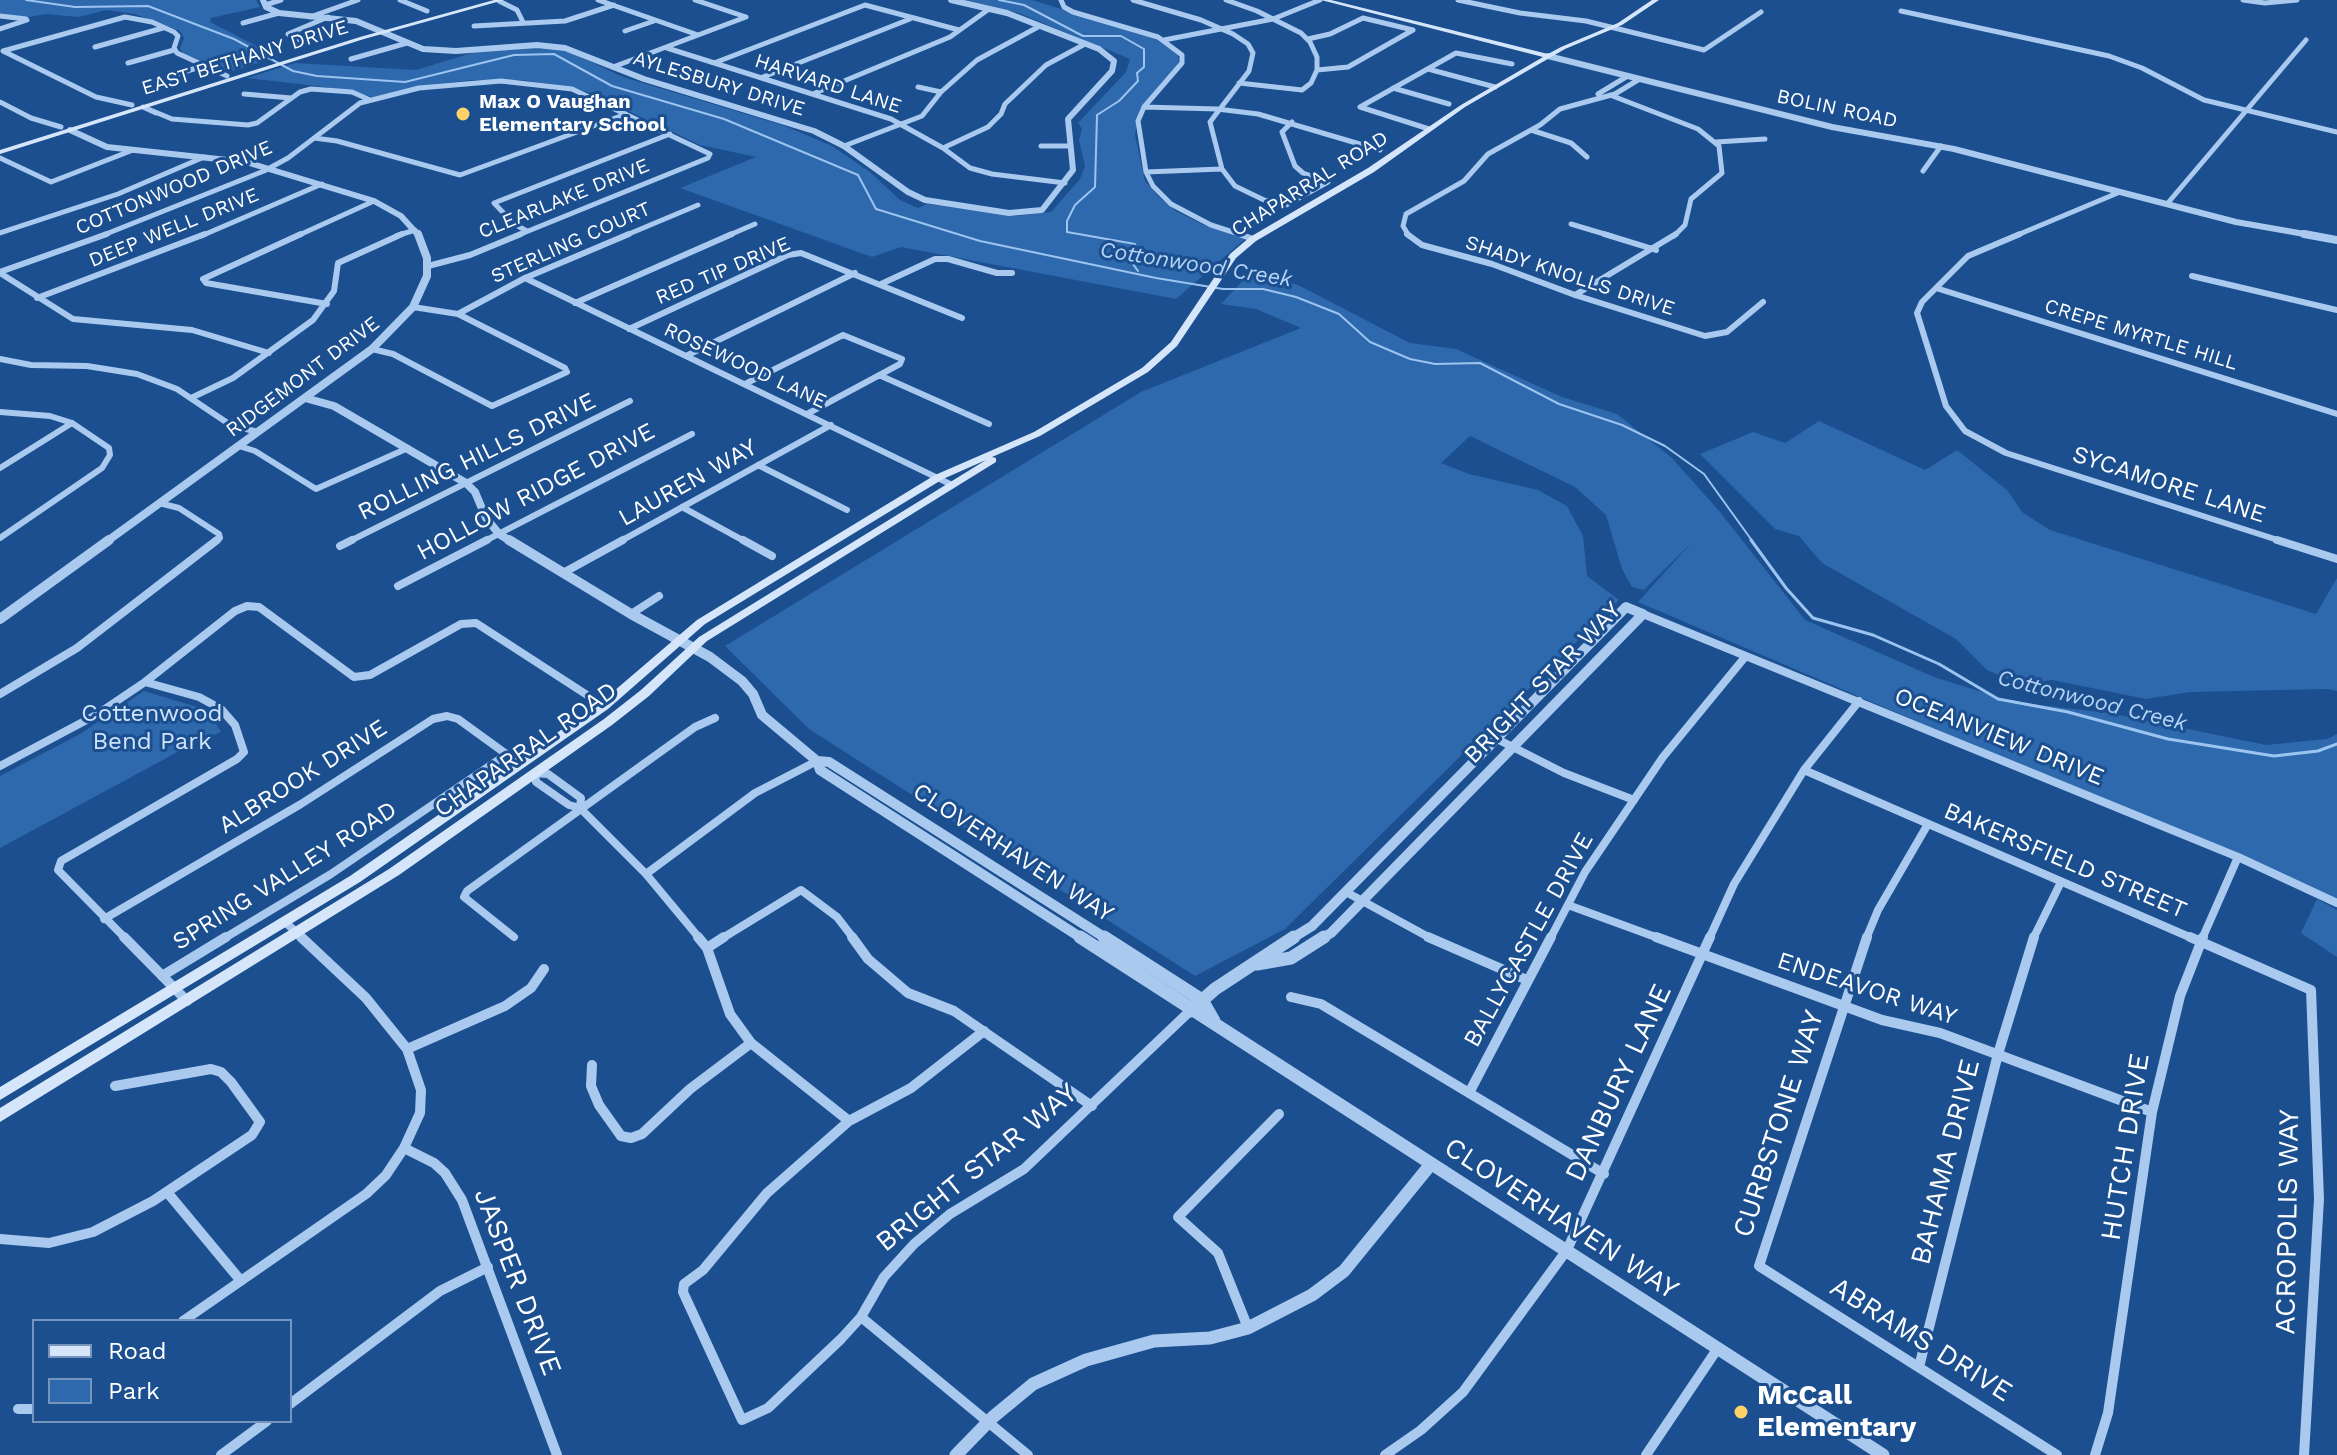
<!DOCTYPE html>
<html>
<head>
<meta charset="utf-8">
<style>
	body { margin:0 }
	#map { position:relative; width:2337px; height:1455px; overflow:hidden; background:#1b4f8f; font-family:"Work Sans",sans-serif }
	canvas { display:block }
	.legend { position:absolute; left:32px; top:1319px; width:260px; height:104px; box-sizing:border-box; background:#1b4f8f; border:2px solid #7695bc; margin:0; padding:10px 14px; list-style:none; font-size:24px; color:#fff }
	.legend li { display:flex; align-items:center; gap:16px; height:40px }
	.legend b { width:40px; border:2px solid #7695bc }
</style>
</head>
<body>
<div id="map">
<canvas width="2337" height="1455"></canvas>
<ul class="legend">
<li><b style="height:10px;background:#d6e6fa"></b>Road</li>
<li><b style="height:22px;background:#2e69ad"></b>Park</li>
</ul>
</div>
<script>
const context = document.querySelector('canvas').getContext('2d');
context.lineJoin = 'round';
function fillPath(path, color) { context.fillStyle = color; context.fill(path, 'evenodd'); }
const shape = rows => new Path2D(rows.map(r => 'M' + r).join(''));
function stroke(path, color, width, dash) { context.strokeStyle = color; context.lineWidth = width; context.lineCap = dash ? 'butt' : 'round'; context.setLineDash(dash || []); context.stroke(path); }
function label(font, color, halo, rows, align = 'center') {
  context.font = font + ' "Work Sans",sans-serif'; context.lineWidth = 6; context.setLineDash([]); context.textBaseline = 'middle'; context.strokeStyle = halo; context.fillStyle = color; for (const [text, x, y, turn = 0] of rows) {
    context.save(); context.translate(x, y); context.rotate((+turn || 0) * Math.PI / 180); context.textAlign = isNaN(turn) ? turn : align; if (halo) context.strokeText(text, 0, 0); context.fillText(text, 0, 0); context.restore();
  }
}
fillPath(shape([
	[0,0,256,0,260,7,211,18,210,22,278,57,229,72,184,54,180,49,184,38,180,31,135,14,106,10,79,17,45,14,24,18,0,15],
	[966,0,1032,0,1153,37,1178,55,1179,63,1140,109,1135,135,1145,181,1159,197,1176,211,1204,225,1245,239,1176,299,901,247,872,257,680,188,756,157,700,145,590,93,570,87,522,80,473,80,425,85,373,97,325,87,247,78,295,63,416,70,475,52,532,47,553,49,572,53,623,77,785,126,832,146,870,172,900,200,918,208,927,204,1017,216,1051,212,1080,179,1085,166,1079,140,1082,129,1078,123,1126,72,1130,59,1019,13],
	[1250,273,1298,285,1410,343,1456,349,1562,397,1617,414,1672,458,1720,512,1805,620,1934,677,2014,702,2109,713,2266,745,2327,739,2337,734,2337,901,1638,602,1693,541,1644,590,1632,587,1622,569,1606,515,1575,487,1470,436,1441,463,1469,474,1538,490,1567,506,1583,536,1587,576,1619,600,1285,929,1195,976,809,729,725,646,1141,392,1301,328,1256,309,1221,304],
	[1819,421,1925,470,1957,450,2008,491,2022,512,2050,530,2316,614,2337,578,2337,691,2328,689,2190,692,2146,699,2052,680,2020,684,1987,670,1956,639,1822,563,1799,536,1775,529,1700,454,1753,432,1785,443],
	[144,691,197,707,211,716,221,732,198,741,0,848,0,776,80,734],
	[2317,899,2337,910,2337,957,2301,933]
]), '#2e69ad');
stroke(shape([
	[26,0,75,7,148,6,234,39,293,71,317,76,405,82,514,55,554,54,612,86,724,119,858,175,876,209,980,241,1156,278,1223,289,1263,289,1296,297,1339,314,1370,342,1410,359,1435,364,1480,363,1559,404,1622,425,1665,446,1704,474,1753,542],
	[999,0,1024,5,1083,36,1121,36,1144,49,1144,67,1137,73,1138,81,1119,101,1097,115,1095,187,1075,205,1067,221,1067,232,1135,244,1137,254,1130,260,1138,271]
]), '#9cc4f0', 2);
stroke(shape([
	[1751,540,1786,588,1813,618,1873,635,1939,664,1998,699,2068,712,2168,739,2274,756,2318,751,2337,744]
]), '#9cc4f0', 3);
stroke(shape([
	[400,0,427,11],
	[598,0,698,35],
	[695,0,746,17],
	[1061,0,1064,7,1073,12,1158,37,1182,55,1182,63,1144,107,1138,121,1146,172,1153,186,1171,204,1211,225,1245,236],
	[1133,0,1201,20,1233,34,1248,44,1253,53,1249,71,1210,122,1222,169,1235,186,1264,200,1286,205,1328,182,1303,173,1295,166,1282,132,1292,122],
	[1226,0,1257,11,1301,33,1310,42,1317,57,1317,70,1311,83,1302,90,1239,83],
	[1458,0,1520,13,1586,21,1704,50,1761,12],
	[2243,0,2265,3,2297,0],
	[499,1,517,10,523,22],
	[265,5,281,0],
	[1901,11,2109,56,2142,68,2204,100,2337,132],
	[0,16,26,19],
	[310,17,358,0],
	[243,23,279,13],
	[474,26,565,21,614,5],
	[0,29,27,20],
	[625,31,654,21],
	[1308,39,1330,34,1363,18,1413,30],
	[1164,40,1273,19,1320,0],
	[308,44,288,34,328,17],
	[95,47,163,28],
	[667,48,891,119,943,148,970,168,992,174,1065,183],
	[351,59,407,43],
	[128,63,174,50],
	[714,63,865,5,959,30],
	[613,67,746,17],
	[1428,69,1495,87],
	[1317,70,1348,67,1413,30],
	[171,76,203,66],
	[763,77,910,19],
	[918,87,941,92],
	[1393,88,1449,104],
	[815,93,950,37,989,9],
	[244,94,291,98],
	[1598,94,1626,77],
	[1610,95,1698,129,1719,146,1722,173,1691,199,1685,225,1674,236],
	[0,102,31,118,61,127],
	[132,105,96,97,3,51,125,17,152,22,174,32,178,36,174,48,177,53,227,76],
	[1144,107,1217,109,1258,114,1380,150],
	[1360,107,1456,53,1512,64],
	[1360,107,1429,129],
	[156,113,143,107,172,119,248,125,257,123,300,92,311,89,352,92,370,100],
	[1531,130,1571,143,1587,157],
	[314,138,337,141,460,175,626,114],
	[1716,142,1765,139],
	[844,146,922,116,941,92,977,60,1038,27],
	[1041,146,1069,146],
	[943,148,988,127,1001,114,1005,104,1046,65,1085,44],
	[0,158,51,182,133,150],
	[1923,171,1941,146],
	[1146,172,1222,169],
	[2167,204,2306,40],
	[1571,224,1611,236],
	[527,231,514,224,494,203,670,134],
	[0,233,118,194,204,157],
	[101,236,264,171,288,158,360,103,419,88,501,81,572,89,710,154,708,158,516,236],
	[201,236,322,184],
	[297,236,374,201],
	[396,236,415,230],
	[624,236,698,205],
	[727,236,755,224],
	[1409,236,1403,226,1406,214,1464,181,1488,154,1540,125,1560,109,1615,94,1638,80],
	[2015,236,2120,192]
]), '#a9c9ee', 5);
stroke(shape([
	[301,234,203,279,206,283,327,304],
	[1239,234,1253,239],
	[1407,234,1422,245,1492,264,1575,295,1705,336,1727,332,1763,302],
	[1604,234,1656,250],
	[2020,234,1968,256,1922,302,1917,313,1946,406,1965,431,2006,453,2284,542],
	[428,266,470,255,521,234],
	[0,272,107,234],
	[0,273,73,319,192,330,269,353],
	[2192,276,2337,310],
	[525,278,950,484],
	[881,284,935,259,948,259,997,273,1012,273],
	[1936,288,2337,414],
	[1575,295,1676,234],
	[37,298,205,234],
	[575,303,732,234],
	[458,314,525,278,629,234],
	[629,329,788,255,801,253,962,318],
	[372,349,393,354,492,406,567,372,565,368,458,314,413,307],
	[686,356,855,273],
	[0,359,31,365,87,366,137,374,177,389,229,424,257,432],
	[879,375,989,424],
	[745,384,843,335,902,359,900,364,807,414],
	[191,398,233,378,313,320,334,291,338,263,402,234],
	[0,412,50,416,72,423,109,448,110,455,102,468,0,538],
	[239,446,255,451,316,489,408,448],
	[758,465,847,510],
	[0,468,72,423],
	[159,503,179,508,219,534,220,538,215,542],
	[682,507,746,542],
	[348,542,630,401],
	[483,542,692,434],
	[619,542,831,425]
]), '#a9c9ee', 6);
stroke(shape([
	[743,540,772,556],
	[2277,540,2337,559],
	[340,546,352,540],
	[563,573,623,540],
	[398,586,487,540],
	[631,614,659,596],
	[1643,614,2238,857,2337,903],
	[0,694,77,648,217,540],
	[1497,739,1564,773,1634,800],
	[0,766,96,715,145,682,235,611,247,606,259,607,354,677,370,675,461,624,476,623,604,706],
	[1804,770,2194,939],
	[535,773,548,774,581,798,580,808,569,805,536,782,535,773],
	[580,808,646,874,700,939],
	[646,874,755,793,817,761],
	[1346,892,1432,939],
	[1568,905,1661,939],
	[104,919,301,804,433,719,447,716,458,719,520,764],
	[285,922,304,939],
	[514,937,464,897,467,891,695,727,715,718],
	[126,939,58,870,61,861,237,759,244,752,235,725,221,709,199,697,145,682],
	[223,939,331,874,507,754],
	[721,939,801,890,837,917,854,939],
	[1550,939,1585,872,1663,757,1745,657],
	[1709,939,1734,884,1804,770,1859,701],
	[1866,939,1878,910,1928,824],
	[2033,939,2061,882],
	[2202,939,2238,857]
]), '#a9c9ee', 8);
stroke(shape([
	[124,937,187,1001],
	[698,937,707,948,730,1014,751,1043,849,1121],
	[852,937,868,959,908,993,954,1011,1092,1106],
	[1428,937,1527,980],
	[1656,937,1882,1020,1940,1033,2152,1112],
	[1867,937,1759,1266,2057,1455],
	[2190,937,2311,990,2319,1199,2304,1455],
	[707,948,724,937],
	[162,976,226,937],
	[1291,997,1321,1004,1604,1174],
	[984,1031,911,1088,849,1121,767,1193,703,1270,684,1284,683,1292,742,1420,768,1408,841,1339,861,1317,884,1277,914,1244,950,1214,1024,1169,1190,1011],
	[407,1049,505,1006,531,988,544,969],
	[592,1065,591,1086,599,1105,621,1136,631,1138,642,1134,690,1089,751,1043],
	[1469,1093,1551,937],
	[404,1148,434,1163,445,1173,462,1200,557,1455],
	[167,1192,241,1281],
	[0,1239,49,1243,93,1232,153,1201,252,1135,260,1122,231,1082,221,1072,211,1069,115,1086],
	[861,1317,1028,1455],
	[183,1321,366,1194,386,1175,404,1148,420,1113,421,1090,407,1049,366,998,301,937],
	[1248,1328,1218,1253,1178,1217,1279,1114],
	[1919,1367,1998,1054,2034,937],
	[290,1404,440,1291,488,1267],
	[18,1409,34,1409],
	[221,1455,267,1421],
	[1385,1455,1421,1430,1463,1392,1567,1250,1710,937],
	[1646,1455,1718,1348],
	[2095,1455,2108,1413,2152,1112,2180,996,2203,937]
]), '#a9c9ee', 10);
stroke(shape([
	[263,0,266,7,279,13,356,21,423,49,456,51,537,45,565,48,644,79,814,131,844,146,908,192,925,200,1009,213,1042,210,1073,170,1068,119,1112,71,1114,61,1099,49,1007,13,951,0],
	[1548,56,1832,127,1954,149,2236,222,2316,236],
	[70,130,107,147,246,162,374,201,401,216,419,236]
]), '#a9c9ee', 6);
stroke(shape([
	[2304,234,2337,240],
	[305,398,334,406,466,483,475,492,486,518,499,534,512,542],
	[106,542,372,349,413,307,427,276,427,258,418,234]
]), '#a9c9ee', 8);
stroke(shape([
	[509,540,631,614,710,657,742,681,753,694,762,715,817,761,820,770,1083,939],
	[0,619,109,540],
	[817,761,829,762,1107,939],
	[1291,939,1312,926,1626,607,1643,614,1331,933,1321,939]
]), '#a9c9ee', 10);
stroke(shape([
	[1080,937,1883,1455],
	[1104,937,1202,1000,1214,1021],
	[1257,964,1291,958,1324,937],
	[1190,1011,1215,989,1294,937],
	[956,1455,993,1417,1033,1384,1086,1360,1154,1341,1210,1338,1248,1328,1312,1295,1344,1271,1431,1164]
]), '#a9c9ee', 13);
fillPath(shape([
	[494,0,504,0,364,39,0,154,0,150,360,37,494,0],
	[1321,0,1331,0,1548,54,1561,47,1618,23,1652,0,1659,0,1622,25,1565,49,1465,107,1374,172,1256,241,1236,258,1177,346,1148,372,1040,436,992,457,996,458,996,462,707,641,649,696,612,725,399,875,0,1122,0,1108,389,869,604,719,641,690,699,637,986,460,943,479,705,624,608,709,360,882,0,1100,0,1087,350,876,600,703,697,620,935,475,1034,432,1142,368,1171,342,1230,254,1250,237,1368,168,1461,105,1543,57,1321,0]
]), '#d6e6fa');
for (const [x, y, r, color] of [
	[463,114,8,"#ffd166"],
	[1741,1412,8,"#ffd166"]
]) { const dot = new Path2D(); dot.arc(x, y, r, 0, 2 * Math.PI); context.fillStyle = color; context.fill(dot); stroke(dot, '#1b4f8f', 3); }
label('20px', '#fff', '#1b4f8f', [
	["EAST BETHANY DRIVE",245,58,-17],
	["AYLESBURY DRIVE",719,84,17],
	["HARVARD LANE",828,84,18],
	["BOLIN ROAD",1837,109,12],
	["CHAPARRAL ROAD",1310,184,-32],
	["COTTONWOOD DRIVE",174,188,-23],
	["CLEARLAKE DRIVE",564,199,-22],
	["DEEP WELL DRIVE",174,228,-22],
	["STERLING COURT",571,243,-24],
	["RED TIP DRIVE",723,271,-23],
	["SHADY KNOLLS DRIVE",1570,276,18],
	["CREPE MYRTLE HILL",2141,335,17],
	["ROSEWOOD LANE",745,366,25],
	["RIDGEMONT DRIVE",303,377,-37]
]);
label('bold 20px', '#fff', '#1b4f8f', [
	["Max O Vaughan",479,102],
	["Elementary School",479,125]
], 'left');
label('italic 22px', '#b5d3f5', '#1b4f8f', [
	["Cottonwood Creek",1196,265,9],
	["Cottonwood Creek",2092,701,14]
]);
label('24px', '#fff', '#1b4f8f', [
	["ROLLING HILLS DRIVE",477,457,-26],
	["LAUREN WAY",688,483,-29],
	["SYCAMORE LANE",2169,485,18],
	["HOLLOW RIDGE DRIVE",536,492,-28],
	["BRIGHT STAR WAY",1543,683,-46],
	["OCEANVIEW DRIVE",1999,737,22],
	["CHAPARRAL ROAD",526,750,-35],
	["ALBROOK DRIVE",303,777,-32],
	["CLOVERHAVEN WAY",1013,853,33],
	["BAKERSFIELD STREET",2065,861,23],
	["SPRING VALLEY ROAD",285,876,-32],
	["BALLYCASTLE DRIVE",1529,940,-61],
	["ENDEAVOR WAY",1867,989,18]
]);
label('24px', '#cfe3fa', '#1b4f8f', [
	["Cottenwood",152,714],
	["Bend Park",152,742]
]);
label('28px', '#fff', '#1b4f8f', [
	["DANBURY LANE",1619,1083,-65],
	["CURBSTONE WAY",1779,1124,-72],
	["HUTCH DRIVE",2126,1147,-81],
	["BAHAMA DRIVE",1946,1162,-76],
	["BRIGHT STAR WAY",977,1168,-39],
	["CLOVERHAVEN WAY",1561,1219,33],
	["ACROPOLIS WAY",2288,1222,-89],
	["JASPER DRIVE",517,1282,69],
	["ABRAMS DRIVE",1921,1340,32]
]);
label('bold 28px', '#fff', '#1b4f8f', [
	["McCall",1757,1396],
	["Elementary",1757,1428]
], 'left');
</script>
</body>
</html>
